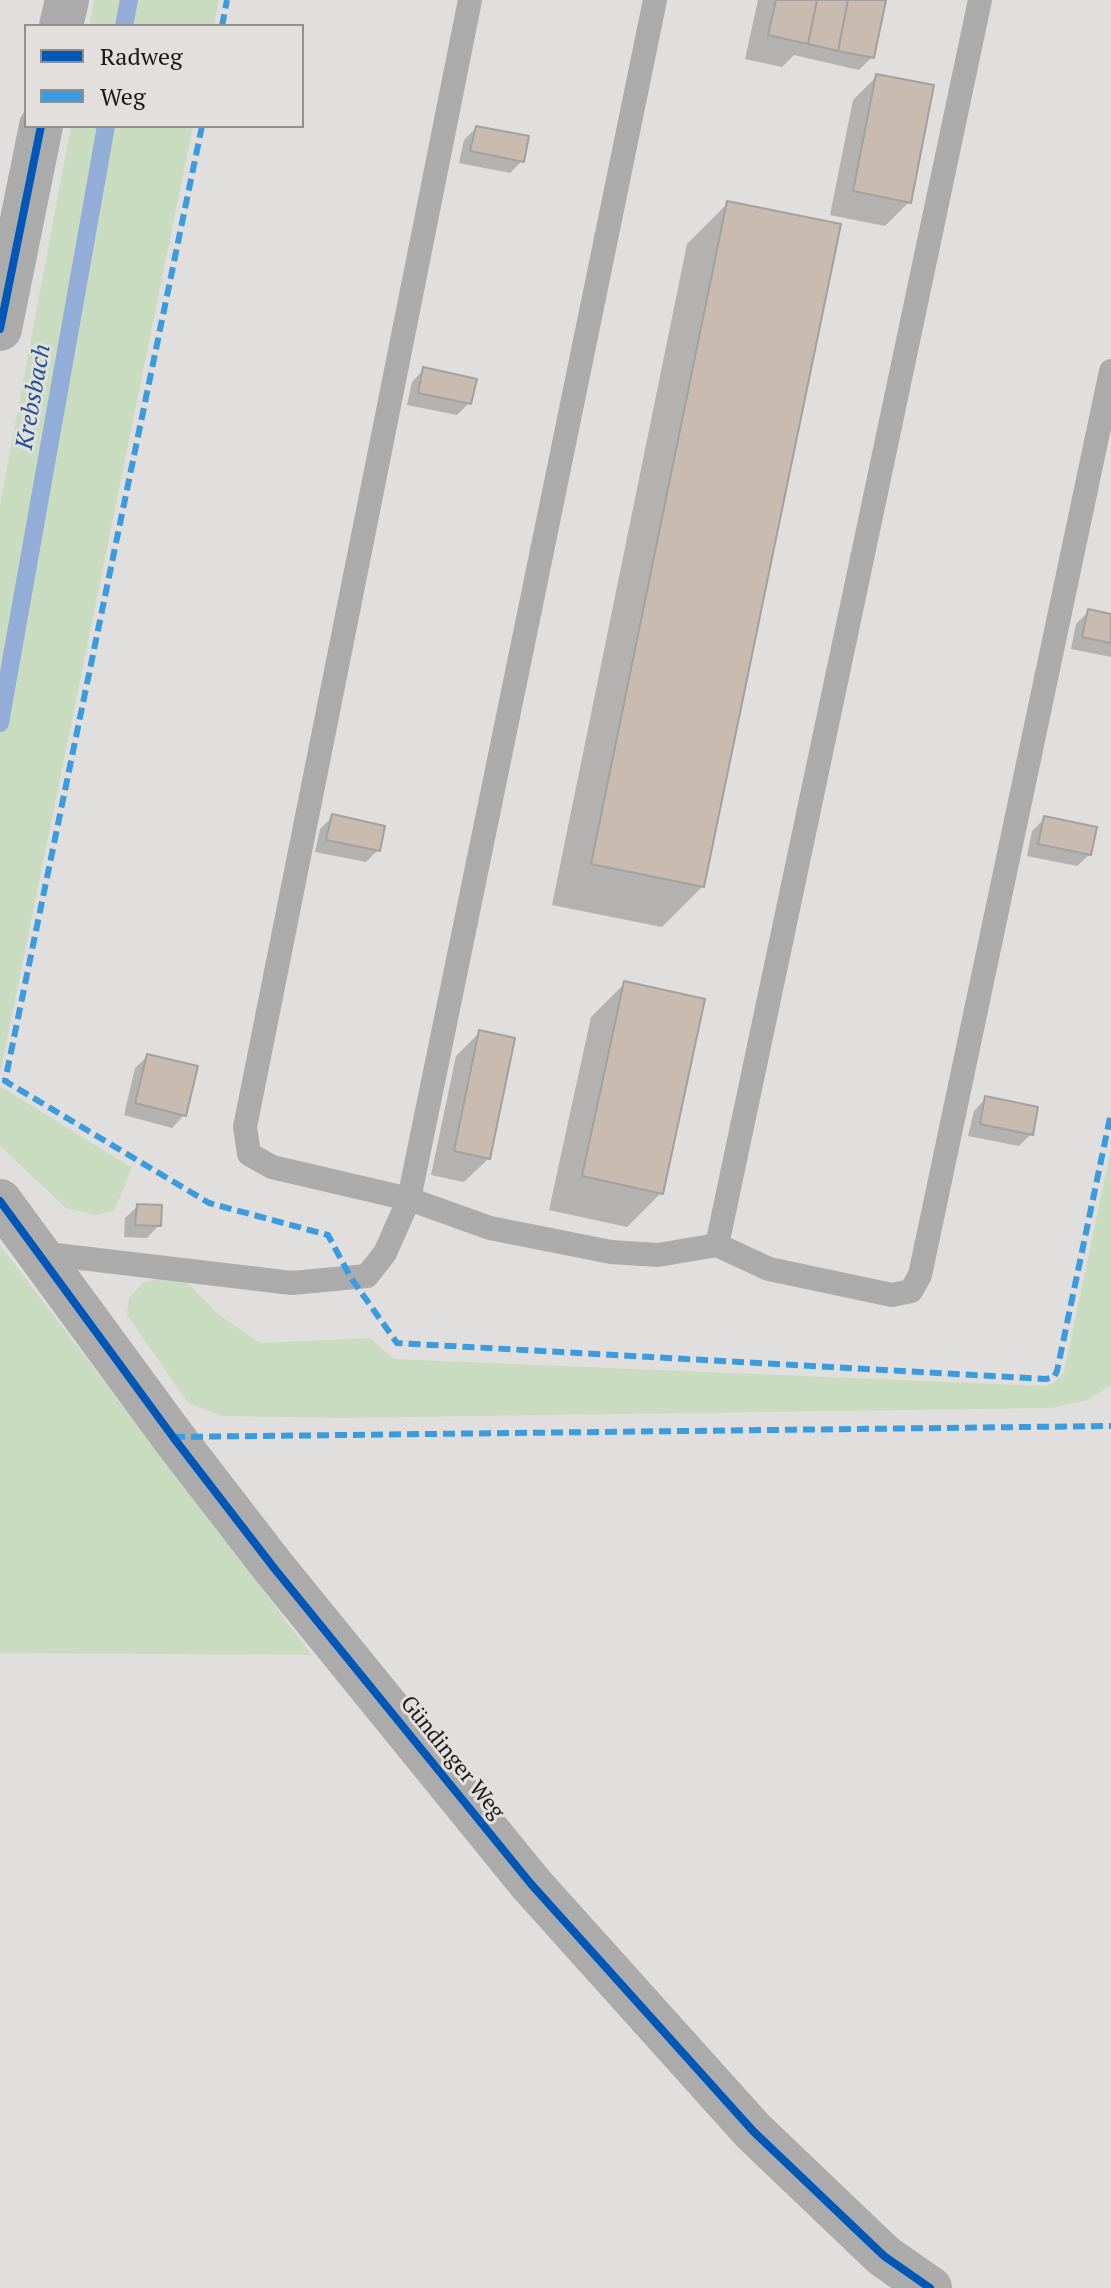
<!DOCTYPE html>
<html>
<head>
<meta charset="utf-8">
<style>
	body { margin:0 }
	#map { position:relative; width:1111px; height:2288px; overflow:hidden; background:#e1dfdd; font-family:"PT Serif",serif }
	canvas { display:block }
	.legend { position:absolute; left:24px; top:24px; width:280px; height:104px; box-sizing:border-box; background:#e2dfdc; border:2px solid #92908e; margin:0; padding:10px 14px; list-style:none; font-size:24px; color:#1b1a19 }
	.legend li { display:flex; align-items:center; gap:16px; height:40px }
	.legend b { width:40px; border:2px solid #92908e }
</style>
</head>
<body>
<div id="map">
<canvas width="1111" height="2288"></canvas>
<ul class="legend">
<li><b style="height:10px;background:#0057b8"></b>Radweg</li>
<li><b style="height:10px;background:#3b9bdf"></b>Weg</li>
</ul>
</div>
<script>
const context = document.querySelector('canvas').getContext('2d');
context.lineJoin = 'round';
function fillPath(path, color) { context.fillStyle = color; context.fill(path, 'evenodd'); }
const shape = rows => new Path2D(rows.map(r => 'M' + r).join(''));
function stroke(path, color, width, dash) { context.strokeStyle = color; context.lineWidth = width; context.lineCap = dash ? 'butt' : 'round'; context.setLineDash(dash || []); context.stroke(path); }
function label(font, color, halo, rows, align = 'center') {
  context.font = font + ' "PT Serif",serif'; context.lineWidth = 6; context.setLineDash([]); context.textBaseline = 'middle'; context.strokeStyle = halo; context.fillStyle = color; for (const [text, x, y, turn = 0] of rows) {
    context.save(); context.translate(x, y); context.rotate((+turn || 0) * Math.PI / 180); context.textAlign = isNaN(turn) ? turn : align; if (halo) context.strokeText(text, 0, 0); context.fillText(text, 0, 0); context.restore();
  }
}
fillPath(shape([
	[94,0,219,0,214,26,89,26],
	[71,126,193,126,0,1074,0,505],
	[0,1086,132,1168,114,1211,95,1215,66,1208,0,1146],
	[1111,1148,1111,1385,1088,1400,1050,1408,342,1418,222,1416,188,1403,127,1315,129,1298,143,1283,173,1275,189,1284,218,1314,260,1343,370,1338,394,1359,1046,1386,1056,1381,1064,1372],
	[0,1245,312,1655,0,1653]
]), '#c9dcbf');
fillPath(shape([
	[758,0,884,0,872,57,859,70,794,55,782,67,745,59],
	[877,76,909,202,885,226,830,215,853,100],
	[476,128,522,161,510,173,459,163,464,140],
	[728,203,703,886,662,927,552,905,687,244],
	[424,369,469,403,457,415,407,405,412,382],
	[1088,612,1111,616,1111,657,1071,649,1076,624],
	[332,817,378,850,366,862,315,852,320,829],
	[1045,818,1090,854,1077,866,1027,856,1032,831],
	[625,983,661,1193,627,1227,549,1210,591,1017],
	[480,1032,489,1158,464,1182,431,1175,456,1056],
	[148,1056,184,1115,172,1128,124,1115,135,1068],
	[986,1098,1031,1134,1019,1146,968,1136,974,1111],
	[138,1206,159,1225,147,1238,124,1237,125,1218]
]), '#0003');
stroke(shape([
	[124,26,129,0],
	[0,723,106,126]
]), '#91add8', 18);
const building = shape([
	[776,0,817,0,808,44,768,35,776,0],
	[817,0,848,0,838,51,808,44,817,0],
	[848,0,886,0,874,58,838,51,848,0],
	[876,74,934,85,911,203,853,191,876,74],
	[476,126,529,136,524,162,470,151,476,126],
	[727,201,841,224,704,887,591,864,727,201],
	[423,367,477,379,471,404,418,393,423,367],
	[1088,609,1111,614,1111,643,1082,637,1088,609],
	[332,814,385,826,380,851,326,840,332,814],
	[1044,816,1097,827,1091,855,1038,844,1044,816],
	[624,981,705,999,663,1194,582,1176,624,981],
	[479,1030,515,1038,490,1159,454,1151,479,1030],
	[147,1054,198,1066,186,1116,135,1103,147,1054],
	[985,1096,1038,1107,1033,1135,980,1124,985,1096],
	[137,1204,162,1205,161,1226,135,1225,137,1204]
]);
fillPath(building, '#c9bbb0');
stroke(building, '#a2a1a0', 2);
stroke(shape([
	[470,0,245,1127,249,1154,272,1167,409,1199,490,1228,611,1252,658,1255,717,1245,980,0],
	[717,1245,769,1269,892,1295,911,1291,920,1275,1111,371],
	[39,1253,292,1283,367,1276,385,1253,409,1199,655,0]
]), '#ababab', 24);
stroke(shape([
	[61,26,67,0],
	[0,329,41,126],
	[0,1201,173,1437,274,1568,531,1884,753,2131,884,2256,930,2288]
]), '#ababab', 44);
stroke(shape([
	[222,26,227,0],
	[202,126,5,1081,209,1203,328,1235,351,1278,397,1343,1046,1379,1054,1377,1057,1371,1111,1113],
	[173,1437,1111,1426]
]), '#3b9bdf', 6, [12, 6]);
stroke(shape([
	[0,329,41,126],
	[0,1201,173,1437,274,1568,531,1884,753,2131,884,2256,930,2288]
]), '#0057b8', 8);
label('22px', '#1b1a19', '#e2dfdc', [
	["Gündinger Weg",452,1758,51]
]);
label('italic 24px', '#1f529d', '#e2dfdc', [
	["Krebsbach",34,397,-80]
]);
</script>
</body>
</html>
